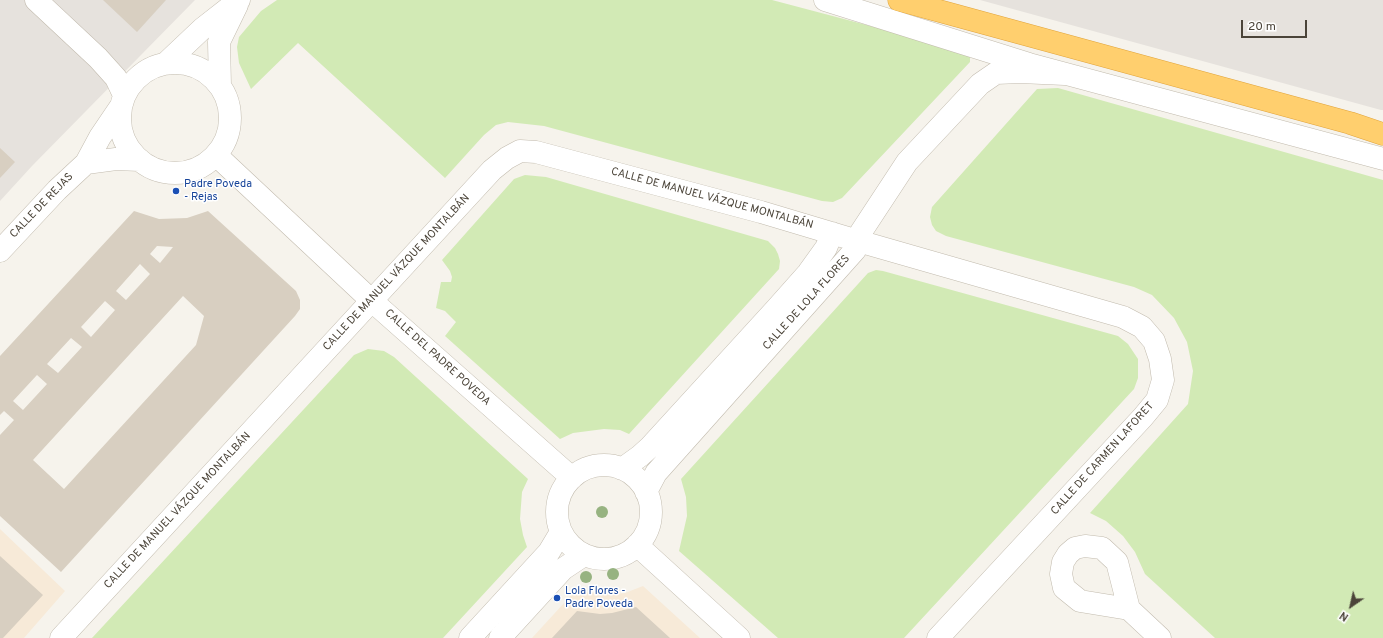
<!DOCTYPE html>
<html>
<head>
<meta charset="utf-8">
<style>
	body { margin:0 }
	#map { position:relative; width:1383px; height:638px; overflow:hidden; background:#f6f3ec; font-family:Overpass,sans-serif }
	canvas { display:block }
	.north { position:absolute; left:1331px; top:586px; width:40px; height:40px; -webkit-text-stroke:3px #fff; paint-order:stroke; rotate:214deg; font-size:11px; font-weight:700; line-height:16px; text-align:center; color:#4b4439 }
	.north::after { content:''; display:block; margin:auto; width:14px; height:18px; background:#4b4439; clip-path:polygon(50% 0,100% 100%,50% 72%,0 100%) }
	.scale { position:absolute; left:1241px; top:20px; width:66px; height:18px; box-sizing:border-box; border:2px solid #4b4439; border-top:0; padding-left:5px; font-size:12px; line-height:14px; white-space:nowrap; color:#4b4439; -webkit-text-stroke:3px #fff; paint-order:stroke }
</style>
</head>
<body>
<div id="map">
<canvas width="1383" height="638"></canvas>
<div class="north">N</div>
<div class="scale">20 m</div>
</div>
<script>
const context = document.querySelector('canvas').getContext('2d');
context.lineJoin = 'round';
function fillPath(path, color) { context.fillStyle = color; context.fill(path, 'evenodd'); }
const shape = rows => new Path2D(rows.map(r => 'M' + r).join(''));
function stroke(path, color, width, dash) { context.strokeStyle = color; context.lineWidth = width; context.lineCap = dash ? 'butt' : 'round'; context.setLineDash(dash || []); context.stroke(path); }
function label(font, color, halo, rows, align = 'center') {
  context.font = font + ' Overpass,sans-serif'; context.lineWidth = 3; context.setLineDash([]); context.textBaseline = 'middle'; context.strokeStyle = halo; context.fillStyle = color; for (const [text, x, y, turn = 0] of rows) {
    context.save(); context.translate(x, y); context.rotate((+turn || 0) * Math.PI / 180); context.textAlign = isNaN(turn) ? turn : align; if (halo) context.strokeText(text, 0, 0); context.fillText(text, 0, 0); context.restore();
  }
}
fillPath(shape([
	[0,529,65,591,24,638,0,638],
	[643,586,700,638,532,638,575,591,605,595,625,593]
]), '#f7ead8');
fillPath(shape([
	[0,0,195,0,32,166,0,201],
	[980,0,1383,0,1383,110,1381,110]
]), '#e6e2dd');
fillPath(shape([
	[277,0,772,0,965,51,970,56,970,62,842,198,833,202,822,201,544,126,508,122,496,125,484,135,445,178,298,43,251,89,239,63,237,47,239,37,261,11],
	[1058,88,1383,180,1383,638,1215,638,1145,574,1135,552,1123,536,1106,521,1090,513,1188,404,1193,371,1187,342,1174,318,1152,295,1134,287,946,236,936,231,932,225,930,217,932,207,1037,89],
	[525,175,546,177,768,241,775,248,778,254,780,261,779,269,629,434,620,430,604,429,573,433,560,439,445,336,456,322,445,311,436,308,441,282,451,282,452,277,450,271,442,260,514,179],
	[876,270,883,271,1118,336,1128,344,1138,359,1138,378,1134,389,904,638,778,638,679,551,687,516,686,497,681,479,868,273],
	[368,349,384,351,394,357,528,479,522,492,520,519,523,535,527,547,443,638,92,638,354,355]
]), '#d2eab5');
fillPath(shape([
	[103,0,166,0,137,32],
	[0,148,15,162,0,178],
	[134,211,159,219,187,218,208,211,296,291,300,300,300,309,295,316,61,572,0,516,0,435,14,420,4,411,0,415,0,356],
	[157,246,173,247,160,263,150,254],
	[140,264,150,274,126,300,116,291],
	[183,296,204,316,196,345,64,489,33,460],
	[105,301,115,310,91,337,81,327],
	[71,338,82,347,58,373,47,364],
	[37,375,47,384,23,410,13,401],
	[0,556,43,595,3,638,0,638],
	[636,607,670,638,552,638,577,611,600,614,612,613]
]), '#d8cfc1');
const minor = shape([
	[36,0,98,58,116,78,124,95],
	[825,0,1029,64,1383,159],
	'120 118a55 55 0 1 1 110 0a55 55 0 1 1-110 0Z',
	[166,63,202,29,239,0],
	[220,86,219,42,237,5],
	[216,155,372,301,572,478],
	[86,163,116,159,140,160],
	[0,251,57,190,86,163,100,137,121,106],
	'557 512a47 47 0 1 1 94 0a47 47 0 1 1-94 0Z',
	[622,469,640,456,650,447,777,308,808,273,826,248,832,233],
	[646,492,656,473,855,250,861,232,907,162,980,84,996,73,1020,72,1065,74],
	[637,545,739,638],
	[1129,609,1117,562,1102,548,1085,546,1075,548,1068,554,1063,562,1061,574,1064,588,1080,601,1129,609,1160,638],
	[61,638,492,170,507,158,520,151,536,152,761,212,858,241,1123,317,1142,327,1154,341,1160,359,1163,380,1157,400,1143,417,938,638],
	[470,638,549,552,561,532],
	[500,638,563,569,584,555]
]);
const highway = shape([
	[899,0,1350,123,1383,134]
]);
stroke(minor, '#c2bbae', 23);
stroke(highway, '#e0a43c', 23);
stroke(minor, '#fff', 22);
stroke(highway, '#ffcf6e', 22);
context.fillStyle = '#97b381';
for (const [x, y] of [
	[602,512],
	[613,574],
	[586,577]
]) { context.beginPath(); context.arc(x, y, 6, 0, 2 * Math.PI); context.fill(); }
for (const [x, y, r, color] of [
	[176,191,4,"#1a4fb4"],
	[557,598,4,"#1a4fb4"]
]) { const dot = new Path2D(); dot.arc(x, y, r, 0, 2 * Math.PI); context.fillStyle = color; context.fill(dot); stroke(dot, '#fff', 1.5); }
label('11px', '#164399', '#fff', [
	["Padre Poveda",184,185],
	["- Rejas",184,198],
	["Lola Flores -",565,592],
	["Padre Poveda",565,605]
], 'left');
label('11px', '#4b4439', '#fff', [
	["CALLE DE MANUEL VÁZQUE MONTALBÁN",712,199,15],
	["CALLE DE REJAS",42,206,-46],
	["CALLE DE MANUEL VÁZQUE MONTALBÁN",397,273,-47],
	["CALLE DE LOLA FLORES",807,303,-48],
	["CALLE DEL PADRE POVEDA",437,358,42],
	["CALLE DE CARMEN LAFORET",1103,459,-48],
	["CALLE DE MANUEL VÁZQUE MONTALBÁN",178,511,-47]
]);
</script>
</body>
</html>
